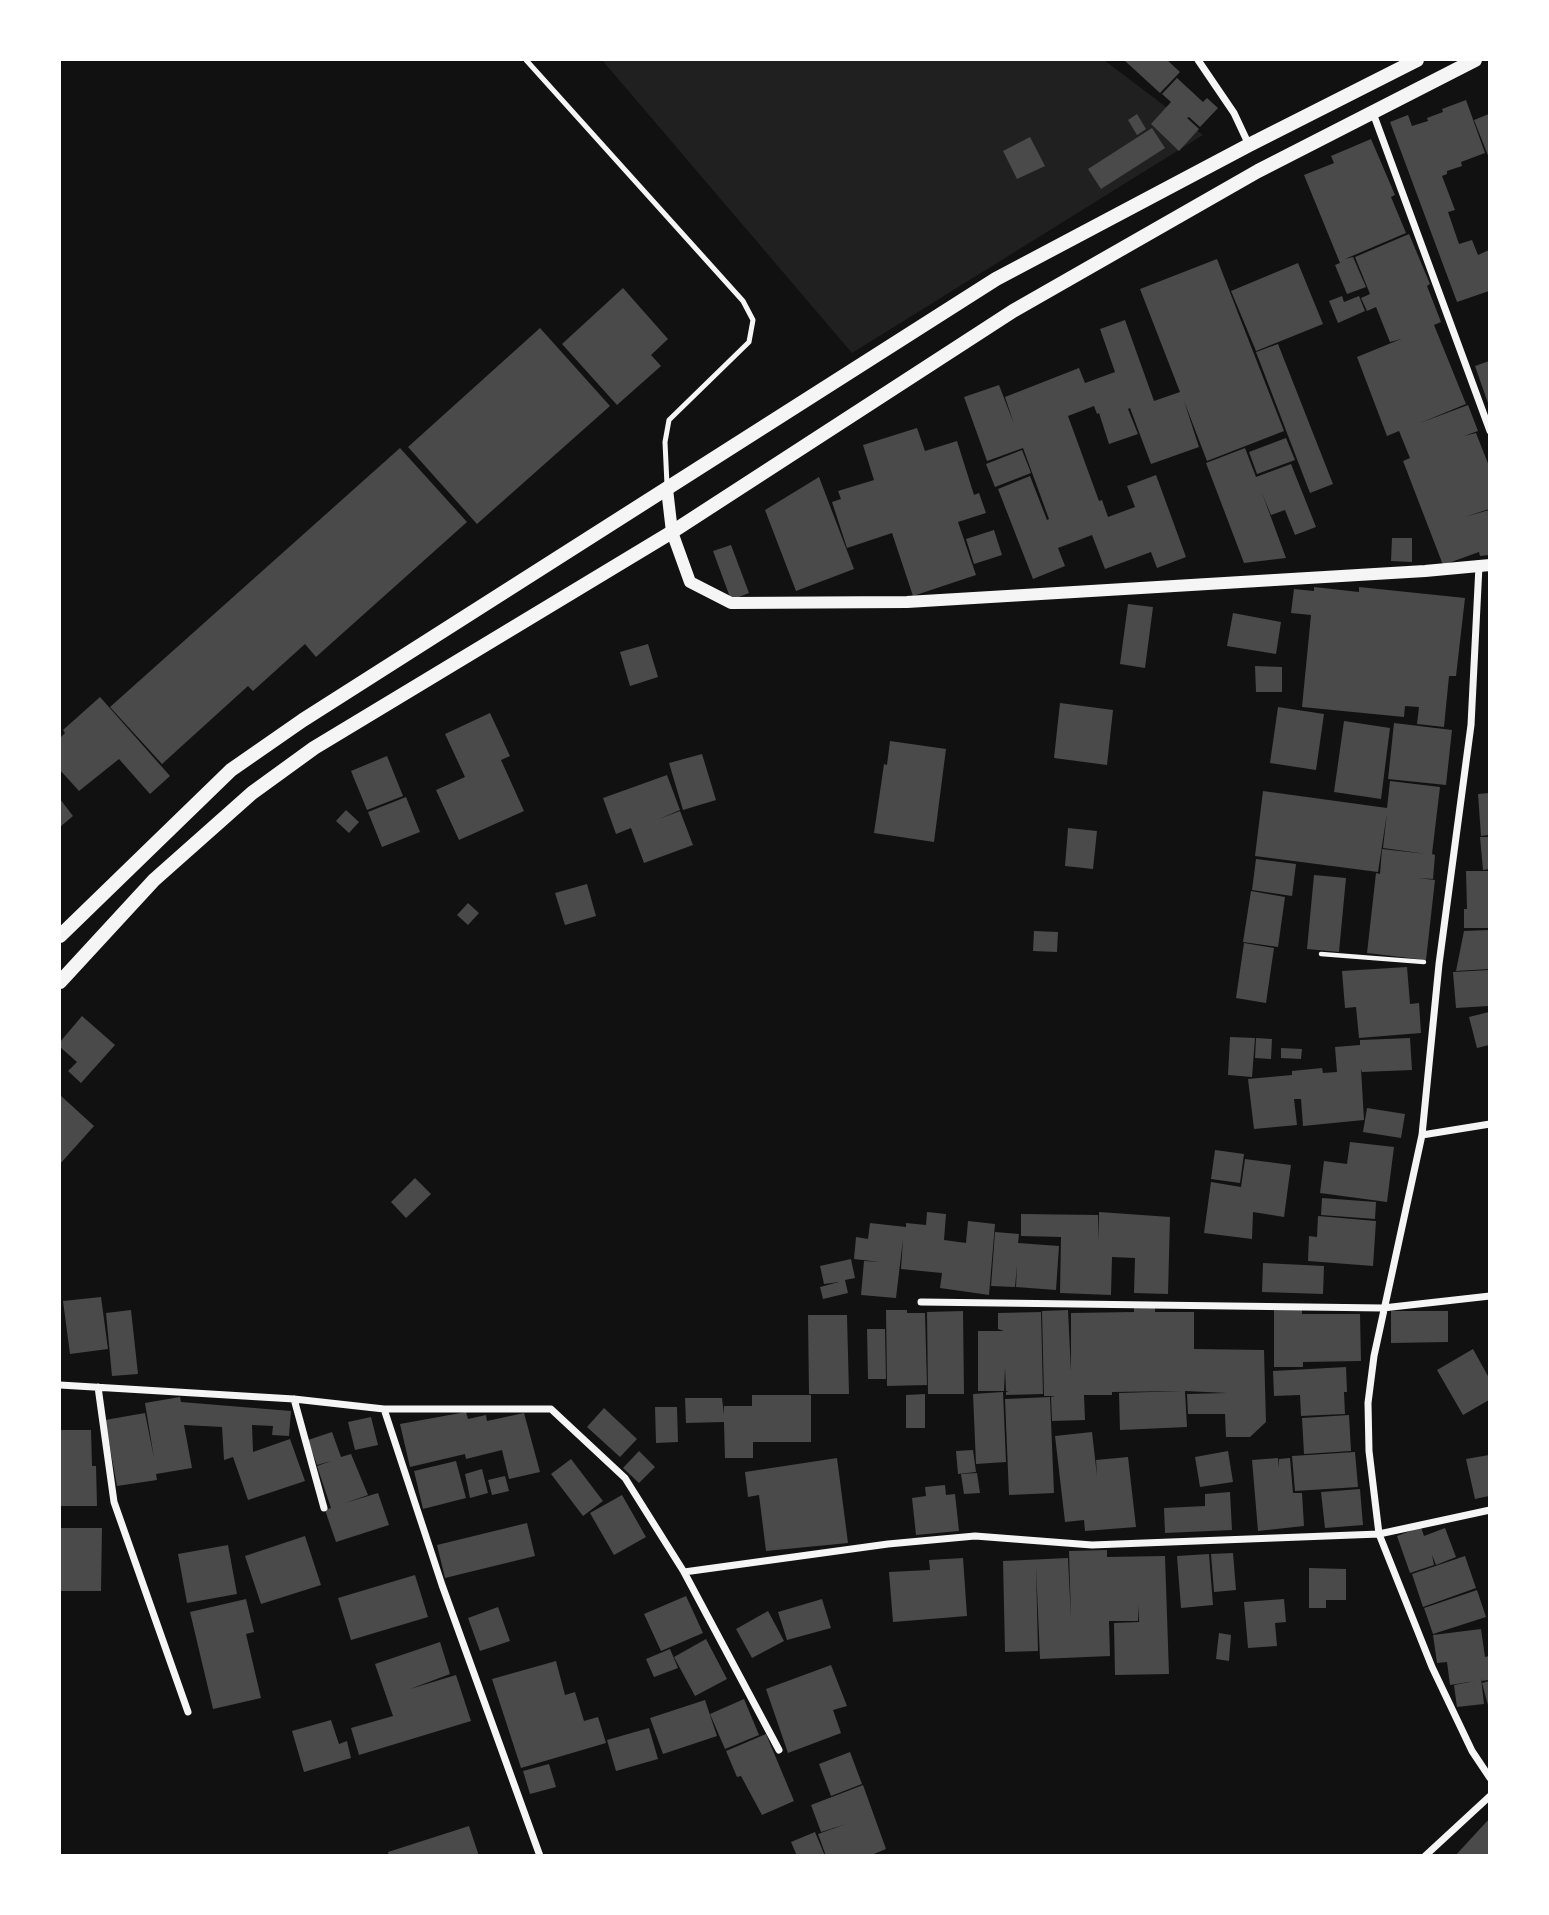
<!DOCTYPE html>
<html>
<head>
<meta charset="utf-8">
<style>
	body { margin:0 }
	#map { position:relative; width:1549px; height:1915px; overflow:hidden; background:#111; font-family:"Public Sans",sans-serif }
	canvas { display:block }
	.frame { position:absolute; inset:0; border:61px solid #fff; pointer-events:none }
</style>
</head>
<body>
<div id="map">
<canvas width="1549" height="1915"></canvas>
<div class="frame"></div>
</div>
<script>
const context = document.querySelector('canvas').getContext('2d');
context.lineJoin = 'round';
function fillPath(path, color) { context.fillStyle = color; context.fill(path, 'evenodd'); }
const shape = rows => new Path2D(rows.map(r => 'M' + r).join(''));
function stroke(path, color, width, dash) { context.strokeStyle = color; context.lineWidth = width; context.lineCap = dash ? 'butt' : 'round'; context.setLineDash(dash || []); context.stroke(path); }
fillPath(shape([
	[602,60,1104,60,1203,135,852,353]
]), '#202020');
fillPath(shape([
	[1124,60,1167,60,1180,72,1160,93],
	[1177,78,1203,102,1207,98,1218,108,1200,127,1189,117,1187,118,1199,129,1179,151,1151,124,1171,102,1162,94],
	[1466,100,1485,153,1461,162,1462,166,1447,171,1447,174,1442,176,1455,210,1448,212,1459,244,1472,240,1478,255,1489,250,1489,291,1457,302,1390,122,1408,115,1412,126,1428,121,1427,118,1443,112,1442,109],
	[1137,114,1146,129,1137,135,1128,120],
	[1489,114,1489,158,1474,120],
	[1152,128,1165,148,1101,189,1088,169],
	[1030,137,1045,166,1017,179,1003,151],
	[1371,139,1395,195,1391,197,1406,233,1345,259,1353,257,1366,287,1347,294,1335,265,1340,263,1304,175,1334,163,1331,156],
	[1409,234,1430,284,1427,286,1441,322,1434,325,1466,404,1420,423,1468,405,1478,431,1464,436,1476,433,1489,466,1489,509,1465,517,1489,510,1489,555,1480,556,1479,552,1443,565,1403,461,1410,458,1399,431,1387,436,1357,357,1401,339,1390,342,1376,307,1367,311,1361,298,1370,294,1355,257],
	[1217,259,1284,431,1207,461,1184,401,1199,447,1151,464,1130,408,1128,409,1138,434,1109,444,1099,413,1097,414,1094,406,1068,416,1099,501,1102,500,1108,517,1135,507,1127,486,1156,475,1186,557,1157,568,1151,552,1105,569,1092,535,1058,548,1065,566,1033,579,998,489,1030,476,1047,520,1049,519,1023,448,987,461,964,397,999,385,1014,424,1005,397,1079,368,1085,383,1115,372,1100,329,1125,320,1154,401,1180,392,1140,289],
	[1298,263,1323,324,1256,351,1231,291],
	[623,288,668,339,651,355,661,366,617,405,562,344],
	[1342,296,1344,302,1359,296,1365,311,1338,323,1329,301],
	[540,328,610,406,477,524,408,447],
	[1278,344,1333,484,1310,493,1256,352],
	[1489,361,1489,406,1475,366],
	[917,428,925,451,957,441,974,495,979,493,986,513,958,522,976,575,913,596,892,533,847,548,832,502,841,499,838,491,874,480,863,445],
	[1286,438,1295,460,1257,474,1249,452],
	[400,448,467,522,316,657,305,644,253,691,248,686,162,764,110,707],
	[1245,448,1256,477,1291,464,1316,527,1295,535,1285,510,1271,515,1262,493,1286,558,1244,563,1206,463],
	[1022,450,1031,473,995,487,986,464],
	[819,477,854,569,796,591,765,510],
	[994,530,1002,555,974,564,966,539],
	[1392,538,1412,538,1412,562,1391,561],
	[731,545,749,593,731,600,713,551],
	[1314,587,1359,592,1359,587,1465,598,1456,676,1449,676,1444,727,1417,724,1419,707,1405,706,1404,717,1302,707,1311,615,1291,613,1294,589,1314,591],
	[1128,604,1153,607,1145,668,1120,664],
	[1233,613,1281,622,1276,654,1227,646],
	[648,644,658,677,630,686,620,652],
	[1255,666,1282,667,1282,692,1256,692],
	[100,697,170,776,150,794,119,759,79,791,60,770,60,738,65,733,63,730],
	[1060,703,1113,710,1107,765,1054,758],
	[1278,707,1324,714,1316,770,1270,763],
	[490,713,510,756,501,760,524,811,459,840,436,790,465,777,445,734],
	[1344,721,1390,728,1381,799,1334,792],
	[1394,723,1452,730,1446,785,1388,779],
	[890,741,946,749,934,842,874,833,884,764,887,765],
	[702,754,716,800,683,810,669,763],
	[387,756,403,796,367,810,351,771],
	[667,775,680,810,659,819,680,811,693,845,644,863,631,828,616,834,603,798],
	[1390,781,1440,787,1432,854,1435,855,1433,879,1418,878,1435,880,1426,960,1367,953,1376,873,1380,874,1382,849,1427,854,1383,848,1387,813,1378,872,1255,856,1263,791,1387,808],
	[1489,793,1489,835,1481,836,1478,794],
	[406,797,420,832,382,847,368,812],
	[60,799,73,816,60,827],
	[346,810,359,822,349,833,336,821],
	[1068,828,1097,831,1093,869,1065,866],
	[1480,837,1489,837,1489,869,1483,870],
	[1256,859,1296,864,1292,896,1252,890],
	[1466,871,1489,871,1489,928,1464,928,1464,909,1467,909],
	[1314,875,1346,878,1339,952,1307,949],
	[587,884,596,916,565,925,555,893],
	[1251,891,1285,897,1278,947,1243,942],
	[468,903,479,913,468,925,457,915],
	[1489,930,1489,969,1456,971,1464,931],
	[1034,931,1058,932,1057,952,1033,951],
	[1244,943,1274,948,1266,1003,1236,998],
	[1407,967,1410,1004,1419,1003,1421,1033,1359,1038,1356,1007,1345,1008,1342,971],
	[1489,970,1489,1006,1456,1008,1453,972],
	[1489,1012,1489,1045,1477,1048,1469,1017],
	[82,1016,115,1045,81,1083,68,1071,77,1062,60,1047,60,1042],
	[1230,1037,1255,1038,1252,1077,1228,1075],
	[1256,1038,1272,1039,1271,1059,1255,1058],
	[1410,1038,1412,1070,1362,1072,1361,1069,1364,1120,1303,1126,1301,1099,1294,1099,1297,1125,1254,1129,1248,1079,1292,1075,1292,1071,1322,1068,1323,1073,1337,1072,1335,1047,1360,1045,1360,1040],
	[1281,1048,1302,1049,1301,1059,1281,1058],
	[60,1095,94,1126,60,1164],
	[1367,1108,1405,1114,1401,1138,1363,1132],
	[1350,1142,1394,1147,1387,1202,1320,1193,1324,1161,1347,1164],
	[1215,1150,1244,1154,1240,1183,1211,1179],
	[1245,1159,1291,1165,1284,1217,1253,1212,1252,1239,1204,1233,1211,1182,1241,1187],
	[415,1178,431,1194,406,1218,391,1202],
	[1322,1198,1376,1202,1375,1219,1321,1215],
	[927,1212,946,1214,944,1240,966,1243,968,1221,995,1224,989,1295,940,1288,942,1273,901,1269,903,1239,896,1298,861,1295,864,1261,880,1262,854,1259,856,1237,868,1239,870,1223,906,1227,906,1223,926,1225],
	[1099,1212,1170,1217,1168,1294,1134,1293,1135,1258,1112,1257,1111,1295,1060,1293,1061,1237,1021,1236,1021,1214,1098,1215,1099,1241],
	[1318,1216,1376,1221,1373,1266,1308,1261,1309,1236,1317,1237],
	[995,1232,1019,1234,1018,1243,1059,1246,1056,1290,1016,1287,1017,1265,1015,1287,991,1286],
	[851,1259,855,1278,845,1280,848,1293,823,1299,820,1287,839,1282,824,1284,820,1266],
	[1263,1263,1324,1266,1323,1294,1262,1292],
	[101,1297,108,1349,70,1354,63,1301],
	[1134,1308,1155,1308,1155,1312,1194,1312,1194,1349,1264,1350,1266,1422,1250,1437,1226,1437,1225,1414,1188,1414,1187,1394,1227,1393,1185,1391,1187,1427,1120,1430,1119,1393,1181,1391,1112,1392,1112,1395,1084,1395,1085,1420,1052,1421,1051,1397,1055,1396,1044,1396,1042,1311,1068,1310,1071,1372,1071,1313,1134,1312],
	[1302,1308,1302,1314,1360,1314,1361,1361,1303,1362,1303,1367,1274,1367,1274,1309],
	[131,1310,138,1374,112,1376,106,1313],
	[886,1310,907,1310,907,1313,925,1313,927,1385,887,1386],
	[963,1311,964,1394,928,1394,927,1312],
	[1391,1311,1448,1311,1448,1342,1391,1343],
	[1041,1312,1043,1394,1006,1395,1006,1392,1009,1391,1006,1391,1005,1368,1004,1391,978,1391,978,1331,1004,1331,998,1329,998,1313],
	[808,1315,847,1315,849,1394,809,1394],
	[867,1329,885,1329,886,1379,868,1379],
	[1473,1349,1489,1378,1489,1400,1463,1415,1437,1370],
	[1346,1367,1347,1392,1344,1392,1345,1414,1301,1416,1300,1395,1274,1396,1273,1371],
	[1003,1392,1006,1462,976,1464,973,1394],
	[925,1394,925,1428,906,1428,906,1395],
	[752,1395,811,1395,811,1442,753,1442,753,1458,725,1458,724,1422,686,1423,685,1398,722,1398,724,1415,724,1406,752,1406],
	[180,1397,181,1402,291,1411,289,1436,272,1435,273,1426,252,1425,253,1452,290,1439,305,1481,248,1500,233,1457,224,1460,222,1427,184,1425,192,1468,156,1474,157,1480,117,1486,105,1420,145,1413,154,1458,145,1403],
	[1050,1397,1054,1493,1009,1495,1005,1399],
	[655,1407,677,1407,678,1442,656,1443],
	[604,1408,637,1439,620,1457,587,1427],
	[466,1412,468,1419,486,1415,487,1421,524,1413,540,1472,509,1479,502,1450,466,1459,465,1454,410,1467,400,1424],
	[1349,1415,1351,1451,1304,1454,1302,1418],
	[371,1417,378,1445,355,1450,348,1422],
	[60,1430,91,1430,92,1466,96,1466,97,1506,60,1506],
	[332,1432,341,1457,351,1454,368,1495,345,1503,378,1493,389,1525,336,1542,325,1510,331,1508,317,1466,331,1461,317,1465,308,1440],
	[1092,1432,1097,1476,1096,1460,1128,1457,1136,1527,1085,1531,1084,1520,1065,1522,1055,1436],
	[973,1450,976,1472,958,1474,956,1451],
	[639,1451,655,1467,639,1483,623,1468],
	[1228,1451,1233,1482,1200,1487,1195,1457],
	[1355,1452,1358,1487,1295,1491,1292,1456],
	[1489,1455,1489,1496,1475,1499,1466,1459],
	[837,1458,848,1543,766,1551,759,1495,748,1497,745,1472],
	[1278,1458,1279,1468,1279,1459,1290,1458,1293,1493,1302,1493,1304,1526,1258,1531,1252,1460],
	[571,1459,603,1501,583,1516,551,1474],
	[456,1461,466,1498,423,1509,414,1471],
	[482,1469,488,1493,470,1498,465,1474],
	[977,1473,980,1493,964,1494,961,1474],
	[505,1476,509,1491,492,1495,488,1480],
	[945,1485,946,1495,955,1494,959,1531,916,1535,912,1498,926,1496,925,1487],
	[1360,1489,1363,1525,1325,1528,1321,1492],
	[1230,1492,1232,1530,1165,1533,1164,1508,1205,1506,1205,1494],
	[622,1495,646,1537,614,1555,590,1513],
	[527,1523,535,1556,445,1578,437,1545],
	[1421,1527,1424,1536,1445,1528,1456,1557,1436,1565,1432,1555,1434,1565,1410,1573,1397,1536],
	[60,1528,102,1528,101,1591,60,1591],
	[305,1536,321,1585,261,1604,245,1556],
	[228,1545,237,1594,187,1603,178,1554],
	[1107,1550,1107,1557,1165,1556,1169,1674,1115,1675,1114,1623,1139,1622,1139,1605,1138,1621,1109,1621,1110,1656,1040,1659,1036,1566,1038,1651,1005,1652,1003,1561,1068,1558,1071,1619,1069,1551],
	[1233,1553,1236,1590,1214,1592,1211,1554],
	[1209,1554,1213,1605,1181,1608,1177,1556],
	[1465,1556,1476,1588,1423,1607,1412,1574],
	[963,1558,967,1616,893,1622,889,1572,930,1570,929,1560],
	[1309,1568,1346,1569,1346,1600,1326,1600,1326,1608,1309,1608],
	[415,1575,428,1617,351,1640,338,1598],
	[1477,1590,1486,1617,1433,1634,1424,1608],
	[686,1596,703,1633,661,1651,644,1614],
	[246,1599,254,1632,246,1634,261,1698,213,1709,190,1612],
	[822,1599,831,1628,787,1640,778,1612],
	[1284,1599,1286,1622,1275,1623,1277,1646,1248,1648,1244,1602],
	[498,1607,510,1641,480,1651,468,1618],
	[768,1611,784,1641,752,1658,736,1629],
	[1481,1629,1485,1657,1489,1656,1489,1680,1481,1681,1481,1678,1484,1704,1457,1707,1454,1685,1475,1681,1450,1685,1447,1662,1437,1663,1433,1635],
	[1219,1633,1231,1635,1229,1661,1216,1659],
	[706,1639,727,1679,695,1696,674,1657],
	[440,1642,450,1674,410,1689,456,1675,471,1721,359,1755,351,1728,393,1716,375,1664],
	[670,1649,678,1668,654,1677,646,1659],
	[556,1661,565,1695,575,1692,584,1721,598,1717,606,1743,521,1768,492,1679],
	[831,1665,847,1706,833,1710,841,1733,788,1753,766,1689],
	[1489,1681,1489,1709,1482,1683],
	[744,1699,759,1735,725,1749,710,1714],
	[705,1700,717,1736,663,1754,650,1718],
	[331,1720,339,1744,347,1741,351,1758,304,1772,292,1731],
	[649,1728,658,1759,616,1771,607,1740],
	[766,1734,794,1801,762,1815,741,1776,737,1777,726,1751],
	[850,1752,862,1784,831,1796,819,1764],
	[549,1764,556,1787,530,1794,523,1771],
	[863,1785,886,1849,869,1856,826,1856,818,1834,846,1824,821,1832,811,1805],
	[1489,1819,1489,1856,1455,1856],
	[469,1826,479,1856,389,1856,388,1852],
	[815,1832,825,1856,797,1856,791,1842]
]), '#4a4a4a');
stroke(shape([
	[1321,954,1424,962]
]), '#f5f5f5', 4.5);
stroke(shape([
	[526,60,743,301,753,320,749,342,669,420,665,442,667,485]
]), '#f5f5f5', 5);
stroke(shape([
	[1198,60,1234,113,1249,145],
	[1373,113,1490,431],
	[1479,566,1471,725,1439,964,1422,1135,1374,1356,1368,1403,1369,1451,1379,1534,1432,1667,1472,1751,1490,1778],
	[1422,1135,1490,1124],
	[921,1302,1383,1308,1490,1296],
	[60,1385,294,1399,384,1409,551,1409,625,1478,684,1572,779,1750],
	[98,1387,114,1502,188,1712],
	[294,1399,324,1508],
	[384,1409,442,1585,540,1856],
	[684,1572,888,1544,975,1536,1092,1545,1379,1534,1490,1510],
	[1425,1856,1490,1796]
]), '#f5f5f5', 7);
stroke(shape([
	[667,489,672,532,690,582,731,603,907,602,1425,571,1490,565]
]), '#f5f5f5', 12);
stroke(shape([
	[60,936,231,770,303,720,996,279,1249,145,1417,60],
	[60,982,154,880,252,793,314,748,672,532,1013,311,1258,171,1475,60]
]), '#f5f5f5', 14);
</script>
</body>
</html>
